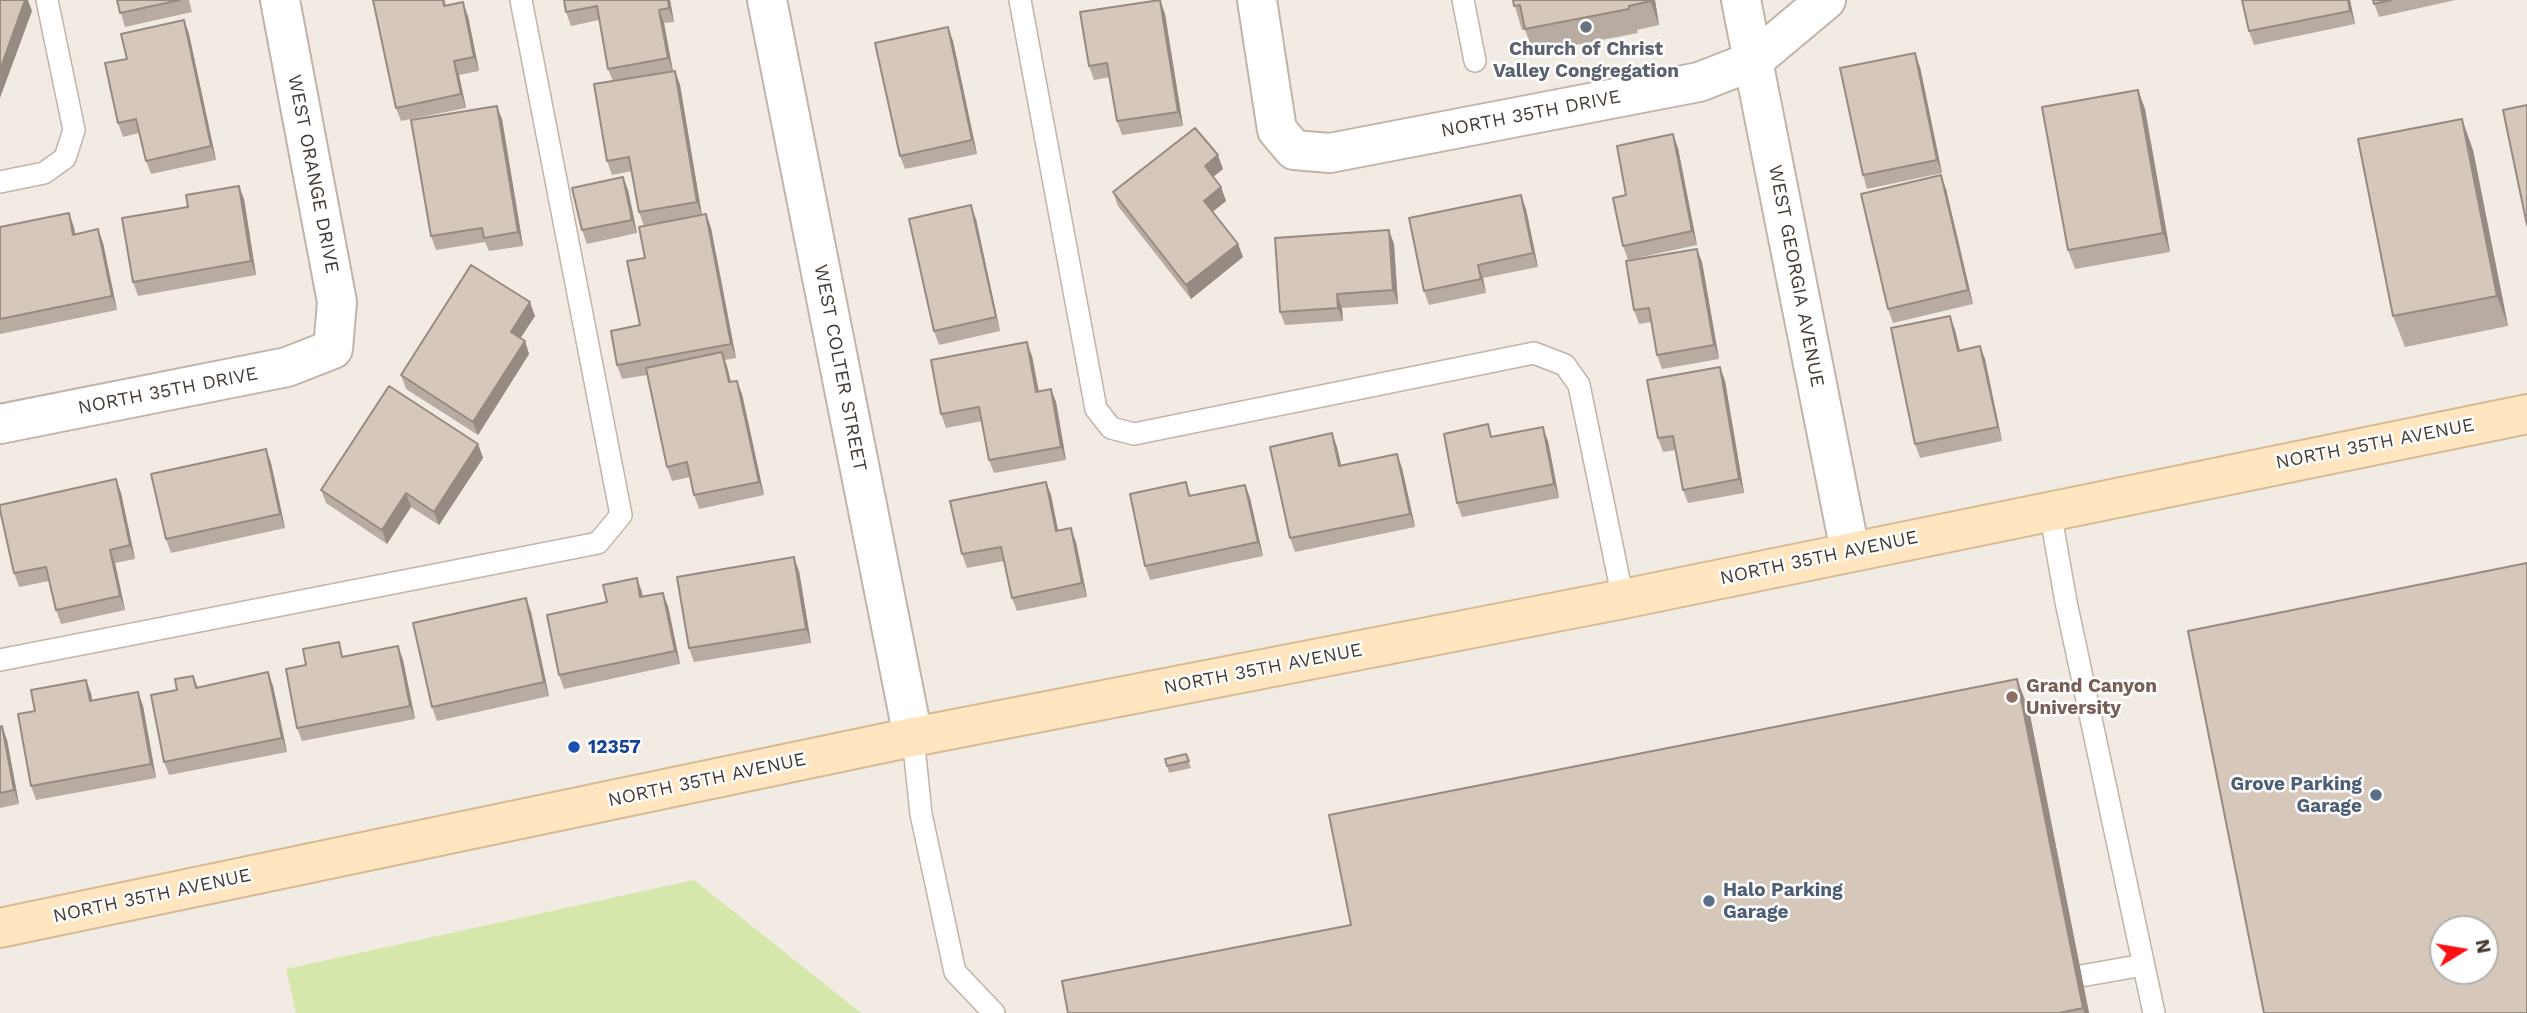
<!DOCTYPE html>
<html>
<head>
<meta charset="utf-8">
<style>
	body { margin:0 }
	#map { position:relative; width:2527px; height:1013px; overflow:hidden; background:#f2ebe3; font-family:"Work Sans",sans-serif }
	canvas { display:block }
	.north { position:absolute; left:2429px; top:915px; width:70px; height:70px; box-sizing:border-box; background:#fff; border:2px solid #b4b1ad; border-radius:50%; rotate:79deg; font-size:19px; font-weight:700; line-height:28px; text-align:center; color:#443b33 }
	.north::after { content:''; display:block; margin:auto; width:24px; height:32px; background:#fc1013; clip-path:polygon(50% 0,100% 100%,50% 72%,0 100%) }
</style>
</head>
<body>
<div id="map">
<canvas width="2527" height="1013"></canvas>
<div class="north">N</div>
</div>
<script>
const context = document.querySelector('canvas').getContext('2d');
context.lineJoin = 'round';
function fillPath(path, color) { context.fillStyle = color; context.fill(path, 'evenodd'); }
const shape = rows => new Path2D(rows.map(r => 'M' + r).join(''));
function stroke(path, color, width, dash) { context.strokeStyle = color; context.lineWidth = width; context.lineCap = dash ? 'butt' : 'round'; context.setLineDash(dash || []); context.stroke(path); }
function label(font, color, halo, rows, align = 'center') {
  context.font = font + ' "Work Sans",sans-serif'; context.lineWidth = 5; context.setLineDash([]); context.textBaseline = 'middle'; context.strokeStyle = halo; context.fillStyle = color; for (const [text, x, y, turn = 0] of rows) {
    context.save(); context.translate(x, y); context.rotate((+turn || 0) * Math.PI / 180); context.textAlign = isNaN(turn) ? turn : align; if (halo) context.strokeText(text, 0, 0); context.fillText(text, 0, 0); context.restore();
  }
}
fillPath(shape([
	[694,880,861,1013,296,1013,286,969]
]), '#d6e7ab');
const lane = shape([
	[1020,0,1096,409,1111,428,1134,434,1534,353,1565,365,1579,385,1623,599],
	[1463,0,1475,61],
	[0,182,44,173,65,158,74,130,47,0],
	[2050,511,2066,602,2154,1013],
	[0,660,598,543,621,515,521,0],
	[913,737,921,814,955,972,994,1013],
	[2081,976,2143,965]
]);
const street = shape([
	[767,0,913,737],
	[1257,0,1277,130,1294,150,1330,153,1699,82,1753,61,1826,0],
	[1741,0,1850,551],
	[0,424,287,367,333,349,337,302,280,0]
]);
const secondary = shape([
	[0,928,913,737,1623,599,2527,414]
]);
stroke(lane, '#c0b4a9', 24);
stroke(street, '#c0b4a9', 42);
stroke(secondary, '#d6ba94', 42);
stroke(lane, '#fff', 21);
stroke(street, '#fff', 38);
stroke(secondary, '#ffe5c0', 38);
fillPath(shape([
	[117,0,189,0,192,12,125,27],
	[373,0,445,0,446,6,468,16,479,71,459,75,466,108,401,121,396,108],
	[564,0,670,0,674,22,664,23,673,71,675,71,680,85,702,215,706,214,711,228,736,358,725,360,731,382,742,394,764,495,699,509,694,495,690,477,672,481,667,467,647,375,622,379,617,365,640,325,645,258,663,222,644,226,639,212,632,171,612,175,607,161,613,81,608,69,599,20,571,26,566,12],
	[1160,0,1165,14,1183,126,1122,135,1117,121,1110,77,1094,80,1089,66],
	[1513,0,1655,0,1659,25,1637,30,1638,33,1534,53,1525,30,1522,30],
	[2350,0,2355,24,2254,45,2249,31],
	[2373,0,2456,0,2379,17],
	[184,20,189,34,216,160,151,174,146,161,139,133,123,137,118,123,127,59],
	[953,41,977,154,905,169,900,156],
	[1920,67,1942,173,1867,189,1863,175],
	[2138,90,2145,109,2170,252,2075,269,2068,250],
	[502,119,523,246,489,251,485,242,436,250,431,236],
	[1673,134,1678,148,1697,245,1628,260,1623,246,1626,195],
	[2473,150,2508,326,2405,347,2393,316],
	[1223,169,1213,177,1221,187,1226,201,1213,212,1238,244,1243,257,1191,299,1118,206,1113,192],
	[623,177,628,190,637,233,587,244,582,230],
	[1946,189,1973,304,1893,323,1888,309],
	[244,199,256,275,138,296,133,282,188,207],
	[1526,209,1538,267,1483,278,1486,293,1429,305,1424,291],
	[69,213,75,234,98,229,103,243,117,310,0,334,0,227],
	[976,219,1000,331,939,345,934,331],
	[1394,244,1398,304,1342,308,1343,321,1285,325,1280,312],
	[1702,262,1719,359,1662,369,1657,355,1651,322,1639,324,1634,310],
	[535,316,520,338,525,341,529,354,478,435,406,389,401,375],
	[1950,316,1955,330,1960,350,1980,346,1985,359,2002,441,1920,458,1915,444],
	[1032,356,1039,391,1051,389,1056,402,1066,460,994,473,989,460,982,421,946,428,941,414],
	[1720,367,1725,381,1744,493,1688,503,1683,490,1676,450,1663,452,1658,438],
	[1493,437,1548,441,1559,498,1462,517,1457,503],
	[478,444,483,458,439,525,411,507,387,544,326,503,321,490],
	[1337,447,1341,465,1397,454,1402,468,1415,527,1295,552,1290,538],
	[266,449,271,463,285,528,171,553,166,539],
	[116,479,121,493,135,559,115,563,125,610,61,624,56,610,49,581,19,587,14,573],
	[1046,482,1051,495,1058,531,1076,542,1087,597,1017,611,1012,598,1004,561,967,568,962,554],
	[1186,482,1191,496,1245,485,1250,498,1263,556,1150,580,1145,566],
	[799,571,811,643,694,662,689,648],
	[637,578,642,597,668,606,680,664,564,689,559,675,607,602],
	[531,612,549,696,437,721,432,707],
	[398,646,403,660,415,719,302,741,297,728,306,665,344,656],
	[268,672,273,686,287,752,169,775,164,762,177,690,193,676,198,687],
	[86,680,92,701,138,692,143,706,156,778,36,800,31,786,35,711],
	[2029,710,2089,1013,1068,1013,1351,925],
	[0,727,7,740,19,804,0,808],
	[1186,754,1191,768,1169,773,1167,766]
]), '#b8aba1');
fillPath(shape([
	[25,0,28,0,32,11,0,98,0,70],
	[668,0,670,0,674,22,669,8],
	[1160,0,1165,14,1183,126,1178,112],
	[1650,0,1655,0,1659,25],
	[2348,0,2350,0,2355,24,2350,11],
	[463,2,468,16,479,71,474,57],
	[659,10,664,23,673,72,668,58],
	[184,20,189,34,216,160,211,146],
	[948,27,953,41,977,154,972,140],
	[1915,53,1920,67,1942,173,1937,160],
	[454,61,459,75,466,108,461,94],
	[675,71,680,85,702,216,697,202],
	[2138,90,2145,109,2170,252,2163,233],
	[497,106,502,119,523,246,518,232],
	[2462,119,2473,150,2508,326,2497,296],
	[1673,134,1678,148,1697,245,1692,231],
	[1218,155,1223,169,1210,179,1205,166],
	[1941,175,1946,189,1973,304,1968,290],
	[623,177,628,190,637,233,632,220],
	[239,186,244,199,256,275,251,261],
	[1221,187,1226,201,1209,214,1204,201],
	[1521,195,1526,209,1538,267,1533,253],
	[971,205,976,219,1000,331,996,317],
	[69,213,74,227,78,248,73,235],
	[706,214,711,228,736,358,731,344],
	[98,229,103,243,117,310,112,296],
	[1389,230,1394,244,1398,304,1393,290],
	[1238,244,1243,257,1191,299,1186,285],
	[1697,249,1702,262,1719,359,1714,345],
	[1478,265,1483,278,1486,293,1481,279],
	[1337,294,1342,308,1343,321,1338,308],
	[530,302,535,316,516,345,511,332],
	[1950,316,1955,330,1963,364,1958,351],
	[525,341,529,354,478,435,473,422],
	[1027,342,1032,356,1041,405,1036,392],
	[1980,346,1985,359,2002,441,1998,427],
	[722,352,727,366,734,396,729,382],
	[1720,367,1725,381,1744,493,1739,479],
	[737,381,742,394,764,495,759,482],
	[1051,389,1056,402,1066,460,1061,447],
	[1543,427,1548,441,1559,498,1554,484],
	[1332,433,1337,447,1344,479,1339,466],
	[478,444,483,458,439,525,434,512],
	[266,449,271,463,285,528,280,514],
	[1397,454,1402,468,1415,527,1410,514],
	[116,479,121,493,135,559,130,545],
	[1046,482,1051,495,1061,545,1056,531],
	[1245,485,1250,498,1263,556,1258,542],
	[406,493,411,507,387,544,382,530],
	[1071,528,1076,542,1087,597,1082,583],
	[110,550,115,563,125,610,120,596],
	[794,557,799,571,811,643,806,629],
	[637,578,642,592,645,611,640,597],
	[663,593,668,606,680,664,675,651],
	[526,598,531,612,549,696,544,682],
	[398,646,403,660,415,719,410,706],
	[268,672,273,686,287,752,282,738],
	[2017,679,2029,710,2089,1013,2084,1013,2083,1008],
	[86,680,91,693,95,715,90,701],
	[138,692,143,706,156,778,151,764],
	[2,726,7,740,19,804,14,790]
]), '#968b83');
const building = shape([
	[0,0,25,0,0,70,0,0],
	[117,0,180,0,120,13,117,0],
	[373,0,443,0,444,6,463,2,474,57,454,61,461,94,396,108,373,0],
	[564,0,668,0,669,8,659,10,668,58,608,69,597,6,566,12,564,0],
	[1160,0,1178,112,1117,121,1107,63,1089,66,1080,12,1160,0],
	[1513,0,1650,0,1651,1,1629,6,1629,9,1525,29,1520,5,1514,6,1513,0],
	[2242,0,2348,0,2350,11,2249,31,2242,0],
	[2373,0,2391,0,2374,4,2373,0],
	[184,20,211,146,146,161,136,119,118,123,105,63,127,59,121,34,184,20],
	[948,27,972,140,900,156,875,43,948,27],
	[1915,53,1937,160,1863,175,1840,68,1915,53],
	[675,71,697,202,639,212,629,157,607,161,594,84,675,71],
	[2138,90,2163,233,2068,250,2042,107,2138,90],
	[2527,105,2527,225,2503,110,2527,105],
	[497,106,518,232,484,238,482,228,431,236,411,120,497,106],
	[2462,119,2497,296,2393,316,2358,139,2462,119],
	[1195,128,1218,155,1205,166,1221,187,1204,201,1238,244,1186,285,1113,192,1195,128],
	[1673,134,1692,231,1623,246,1613,198,1626,195,1617,146,1673,134],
	[1941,175,1968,290,1888,309,1861,194,1941,175],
	[623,177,632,220,582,230,572,188,623,177],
	[239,186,251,261,133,282,122,218,188,207,186,195,239,186],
	[1521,195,1533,253,1478,265,1481,279,1424,291,1409,218,1521,195],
	[971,205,996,317,934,331,909,219,971,205],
	[69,213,73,235,98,229,112,296,0,319,0,227,69,213],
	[706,214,731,344,617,365,611,331,640,325,627,261,645,258,639,227,706,214],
	[1389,230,1393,290,1337,294,1338,308,1280,312,1275,238,1389,230],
	[1697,249,1714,345,1657,355,1649,308,1634,310,1626,261,1697,249],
	[471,265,530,302,511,332,525,341,473,422,401,375,471,265],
	[1950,316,1958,351,1980,346,1998,427,1915,444,1891,328,1950,316],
	[1027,342,1036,392,1051,389,1061,447,989,460,979,407,941,414,931,360,1027,342],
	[722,352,729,382,737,381,759,482,694,495,687,462,667,467,646,368,722,352],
	[1720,367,1739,479,1683,490,1673,436,1658,438,1647,380,1720,367],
	[389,386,478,444,434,512,406,493,382,530,321,490,389,386],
	[1488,424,1491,437,1543,427,1554,484,1457,503,1444,434,1488,424],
	[1332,433,1339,466,1397,454,1410,514,1290,538,1270,447,1332,433],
	[266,449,280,514,166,539,151,474,266,449],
	[116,479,130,545,110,550,120,596,56,610,46,567,14,573,0,510,0,505,116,479],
	[1046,482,1056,531,1071,528,1082,583,1012,598,1001,547,962,554,950,501,1046,482],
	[1186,482,1189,496,1245,485,1258,542,1145,566,1130,494,1186,482],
	[794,557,806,629,689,648,677,577,794,557],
	[2527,563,2527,1013,2264,1013,2188,631,2527,563],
	[2443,929,2485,929,2485,971,2443,971,2443,929],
	[637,578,640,597,663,593,675,651,559,675,547,615,607,602,603,585,637,578],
	[526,598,544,682,432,707,413,623,526,598],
	[339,642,342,657,398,646,410,706,297,728,286,669,306,665,303,649,339,642],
	[268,672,282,738,164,762,151,695,177,690,175,679,193,676,196,688,268,672],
	[2017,679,2083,1008,2059,1013,1068,1013,1062,981,1351,925,1329,815,2017,679],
	[86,680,90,701,138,692,151,764,31,786,18,714,35,711,31,690,86,680],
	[2,726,14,790,0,793,0,727,2,726],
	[1186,754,1189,761,1167,766,1165,759,1186,754]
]);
fillPath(building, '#d6c7bb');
stroke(building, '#968b83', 2);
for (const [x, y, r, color] of [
	[1586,27,7,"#6b7280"],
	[2012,697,7,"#8d6e63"],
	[574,747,7,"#1a4fb4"],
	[2376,795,7,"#5c6f8a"],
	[1709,901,7,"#5c6f8a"]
]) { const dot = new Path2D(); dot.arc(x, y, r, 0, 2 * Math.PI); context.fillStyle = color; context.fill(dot); stroke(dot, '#fff', 2.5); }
label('bold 19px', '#5b616d', '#fff', [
	["Church of Christ",1586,49],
	["Valley Congregation",1586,71]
]);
label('19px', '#443b33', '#fff', [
	["NORTH 35TH DRIVE",1531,114,-11],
	["WEST ORANGE DRIVE",313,174,79],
	["WEST GEORGIA AVENUE",1796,276,79],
	["WEST COLTER STREET",840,368,79],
	["NORTH 35TH DRIVE",168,391,-11],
	["NORTH 35TH AVENUE",2375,444,-11],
	["NORTH 35TH AVENUE",1819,558,-12],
	["NORTH 35TH AVENUE",1263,669,-11],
	["NORTH 35TH AVENUE",707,780,-12],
	["NORTH 35TH AVENUE",152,896,-12]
]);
label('bold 19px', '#785e54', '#fff', [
	["Grand Canyon",2026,686],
	["University",2026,708]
], 'left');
label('bold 19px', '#164399', '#fff', [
	["12357",588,747]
], 'left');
label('bold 19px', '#4e5e75', '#fff', [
	["Grove Parking",2362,784],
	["Garage",2362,806],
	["Halo Parking",1723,890,"left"],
	["Garage",1723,912,"left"]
], 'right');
</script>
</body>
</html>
